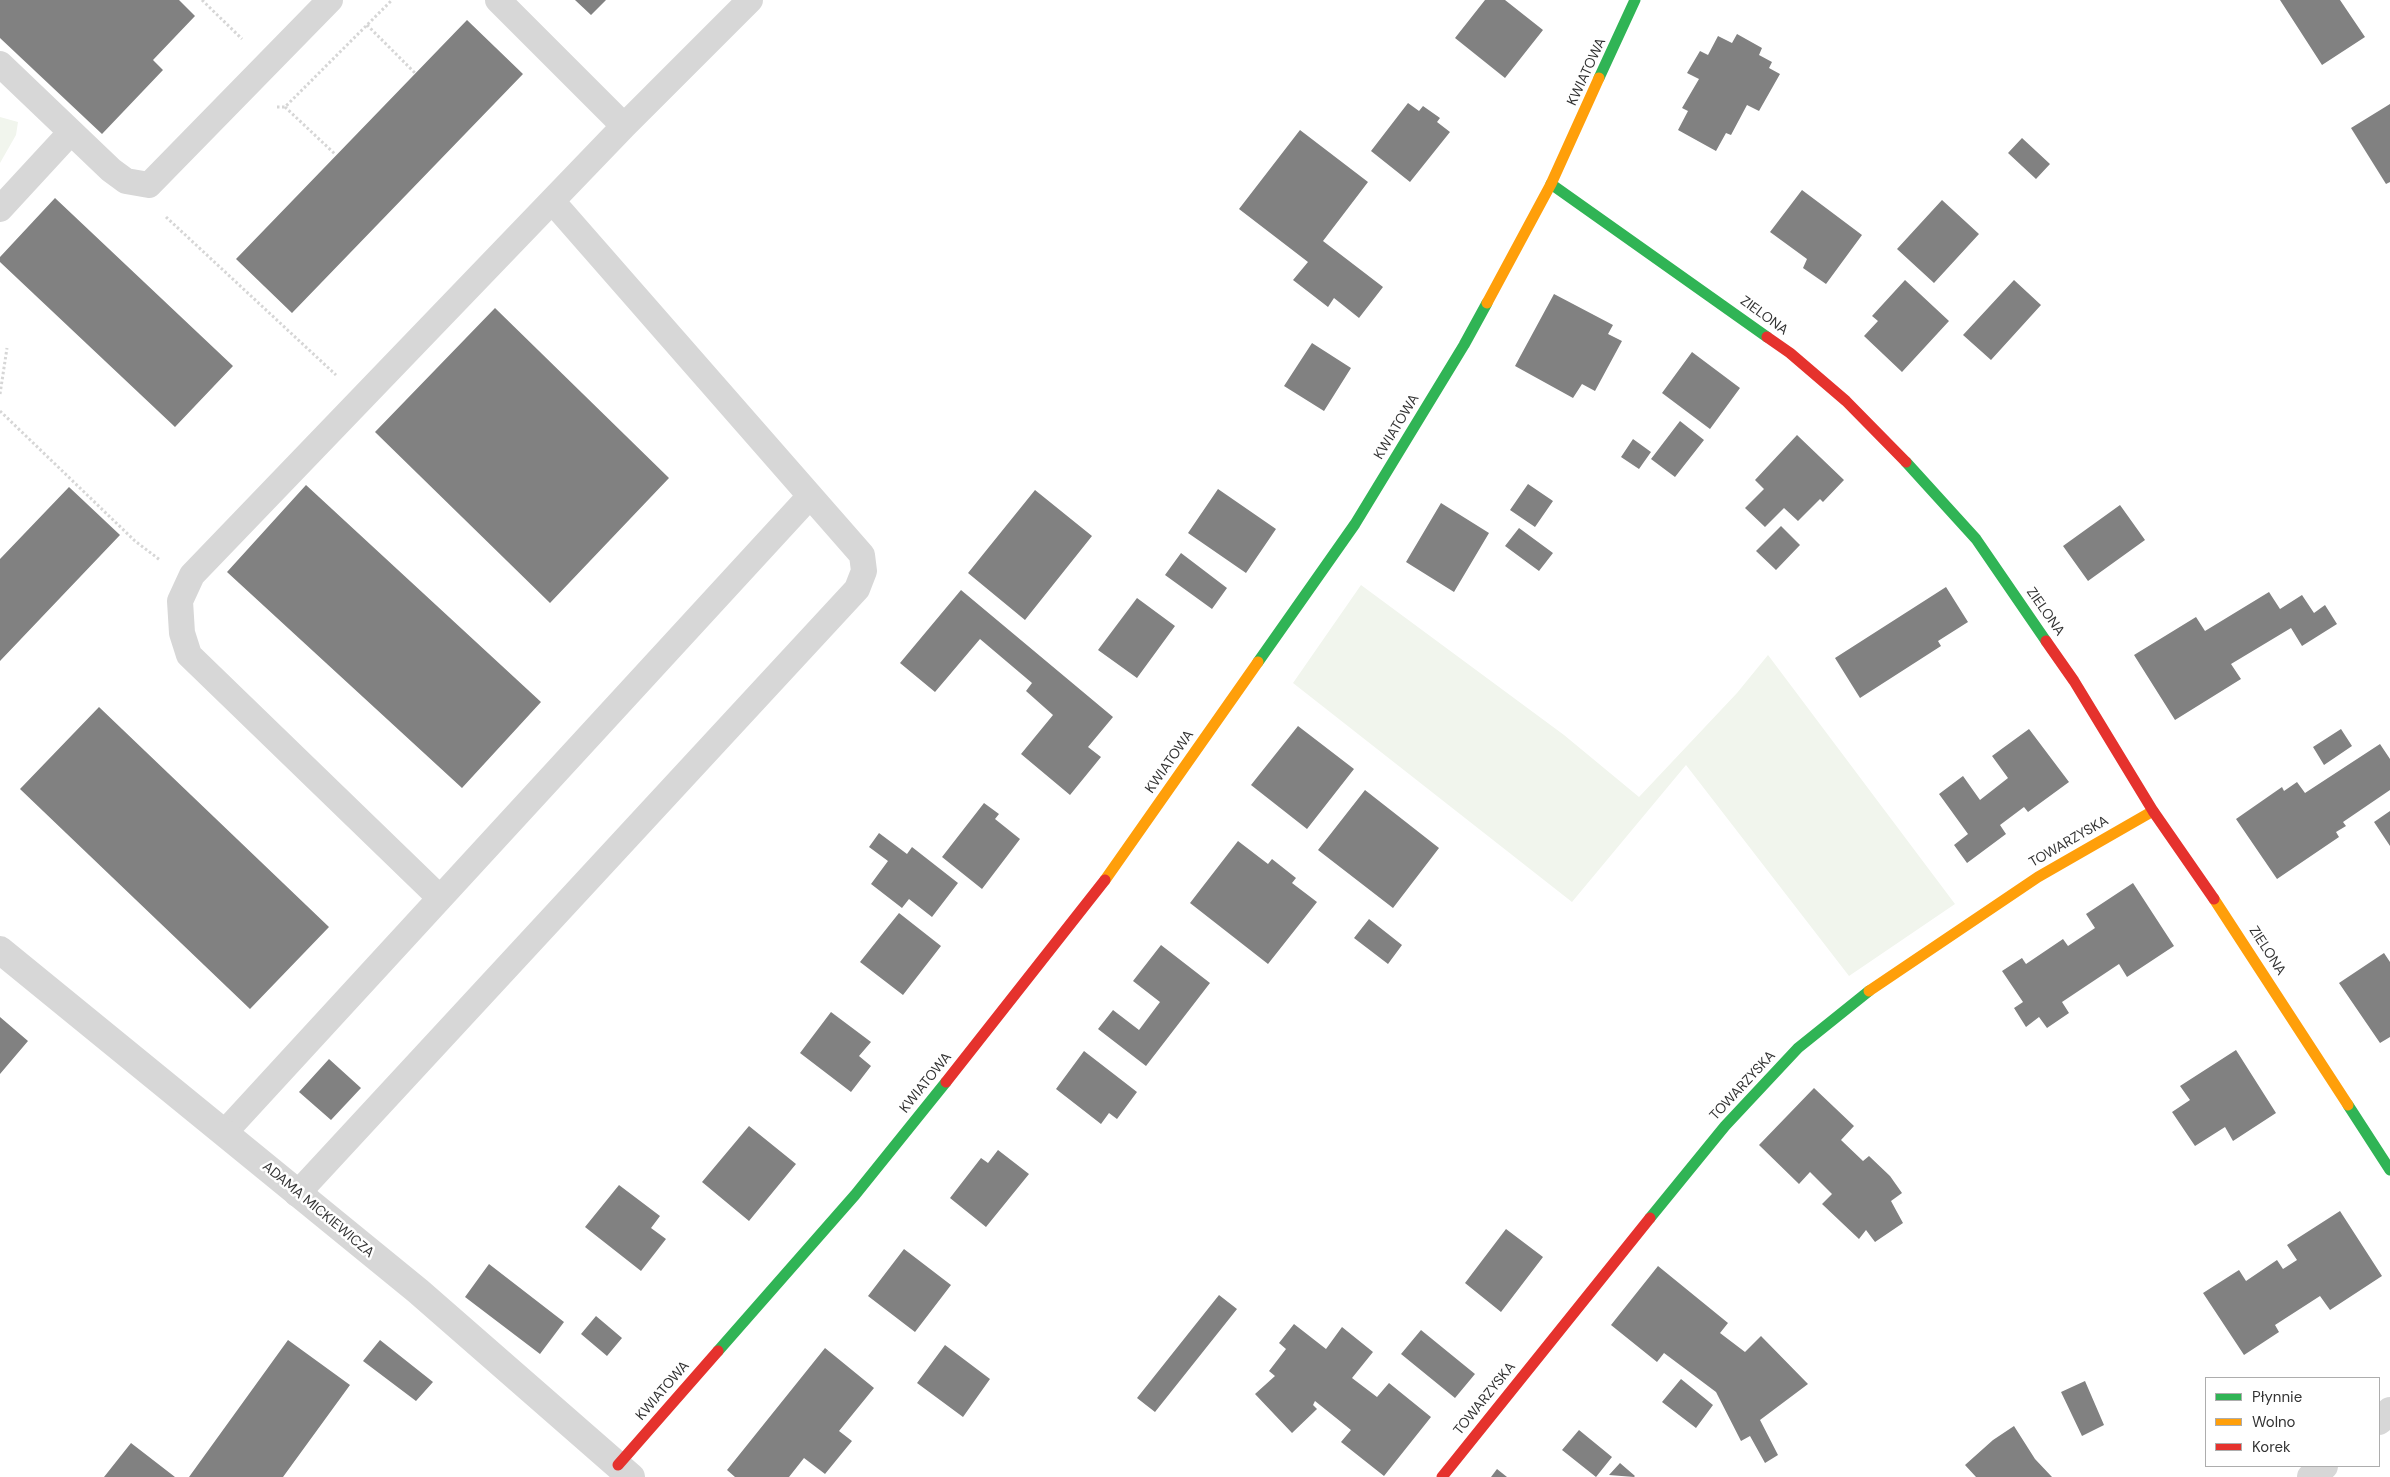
<!DOCTYPE html>
<html>
<head>
<meta charset="utf-8">
<style>
	body { margin:0 }
	#map { position:relative; width:2390px; height:1477px; overflow:hidden; background:#fff; font-family:"DM Sans",sans-serif }
	canvas { display:block }
	.legend { position:absolute; left:2205px; top:1377px; width:175px; height:90px; box-sizing:border-box; background:#fff; border:1px solid #adadad; margin:0; padding:6px 9px; list-style:none; font-size:15px; color:#333 }
	.legend li { display:flex; align-items:center; gap:10px; height:25px }
	.legend b { width:25px; border:1px solid #adadad }
</style>
</head>
<body>
<div id="map">
<canvas width="2390" height="1477"></canvas>
<ul class="legend">
<li><b style="height:6px;background:#30b455"></b>Płynnie</li>
<li><b style="height:6px;background:#ff9f0a"></b>Wolno</li>
<li><b style="height:6px;background:#e5322d"></b>Korek</li>
</ul>
</div>
<script>
const context = document.querySelector('canvas').getContext('2d');
context.lineJoin = 'round';
function fillPath(path, color) { context.fillStyle = color; context.fill(path, 'evenodd'); }
const shape = rows => new Path2D(rows.map(r => 'M' + r).join(''));
function stroke(path, color, width, dash) { context.strokeStyle = color; context.lineWidth = width; context.lineCap = dash ? 'butt' : 'round'; context.setLineDash(dash || []); context.stroke(path); }
function label(font, color, halo, rows, align = 'center') {
  context.font = font + ' "DM Sans",sans-serif'; context.lineWidth = 5; context.setLineDash([]); context.textBaseline = 'middle'; context.strokeStyle = halo; context.fillStyle = color; for (const [text, x, y, turn = 0] of rows) {
    context.save(); context.translate(x, y); context.rotate((+turn || 0) * Math.PI / 180); context.textAlign = isNaN(turn) ? turn : align; if (halo) context.strokeText(text, 0, 0); context.fillText(text, 0, 0); context.restore();
  }
}
fillPath(shape([
	[0,117,18,122,16,135,0,163],
	[1361,585,1564,735,1639,797,1737,693,1768,655,1955,904,1849,976,1686,765,1572,902,1293,683]
]), '#f1f5ed');
fillPath(shape([
	[0,0,179,0,195,16,153,60,163,70,102,134,0,38],
	[575,0,606,0,591,15],
	[1485,0,1505,0,1543,30,1505,78,1455,38],
	[2280,0,2340,0,2365,37,2322,65],
	[467,20,523,74,292,313,236,259],
	[1737,34,1762,48,1759,55,1772,62,1769,68,1780,74,1759,111,1747,105,1731,135,1726,133,1716,151,1678,130,1688,111,1682,108,1699,79,1687,73,1700,51,1708,55,1718,36,1732,43],
	[1408,103,1419,111,1423,106,1440,118,1437,122,1450,132,1410,182,1371,151],
	[2390,104,2390,182,2386,184,2351,128],
	[1300,130,1368,182,1323,241,1383,287,1359,318,1334,298,1328,307,1293,280,1308,262,1239,209],
	[2022,138,2050,164,2036,179,2008,153],
	[1802,190,1862,235,1826,284,1803,268,1807,259,1770,232],
	[55,198,233,366,175,427,0,262,0,257],
	[1942,200,1979,234,1934,283,1897,249],
	[1905,280,1949,321,1902,372,1864,336,1878,321,1872,316],
	[2014,280,2041,305,1991,360,1963,335],
	[1554,294,1613,325,1608,334,1622,341,1595,391,1582,384,1573,398,1515,366],
	[495,308,669,478,550,603,375,432],
	[1312,343,1351,368,1324,411,1284,386],
	[1692,352,1740,388,1710,429,1662,393],
	[1680,421,1704,440,1675,477,1651,459],
	[1797,435,1844,480,1823,502,1820,499,1798,521,1784,508,1765,527,1745,508,1764,489,1755,480],
	[1633,439,1651,452,1639,469,1621,457],
	[1528,484,1553,501,1535,527,1510,510],
	[306,485,541,702,462,788,227,572],
	[69,487,120,535,0,661,0,559],
	[1218,489,1276,529,1246,573,1188,533],
	[1035,490,1092,536,1025,620,968,573],
	[1441,503,1489,533,1454,592,1406,562],
	[2120,505,2145,540,2088,581,2063,546],
	[1781,526,1800,545,1776,570,1756,551],
	[1519,528,1553,553,1539,571,1505,546],
	[1181,553,1227,588,1212,609,1165,575],
	[1946,587,1968,622,1938,641,1941,646,1860,698,1835,658],
	[961,590,1113,717,1088,747,1101,757,1070,795,1021,754,1053,715,1026,691,1032,683,980,639,935,692,900,663],
	[2269,592,2280,609,2302,595,2314,613,2325,605,2337,624,2302,646,2291,628,2231,664,2241,679,2175,720,2134,655,2196,617,2205,631],
	[1137,598,1175,626,1137,678,1098,650],
	[99,707,329,927,250,1009,20,789],
	[1298,726,1354,769,1307,829,1251,785],
	[2029,729,2069,782,2028,812,2024,807,2000,825,2006,834,1967,863,1954,845,1968,834,1939,794,1963,776,1980,800,2008,778,1992,756],
	[2341,729,2352,746,2324,765,2313,747],
	[2380,744,2390,759,2390,790,2343,822,2346,826,2336,832,2339,837,2277,879,2236,819,2282,787,2284,791,2297,782,2305,793],
	[1365,790,1439,848,1393,908,1318,850],
	[984,803,999,814,995,819,1020,839,982,889,942,857],
	[2390,811,2390,846,2374,822],
	[879,833,907,854,912,847,958,883,932,917,909,899,902,908,871,884,888,861,869,847],
	[1238,841,1268,864,1272,859,1296,878,1292,883,1317,902,1268,964,1190,903],
	[2133,883,2174,946,2127,977,2119,964,2062,1002,2069,1013,2047,1028,2039,1017,2026,1027,2014,1008,2023,1002,2002,971,2022,958,2026,964,2063,939,2068,946,2095,928,2086,914],
	[899,913,941,946,903,995,860,962],
	[1369,919,1402,945,1388,964,1354,938],
	[1161,945,1210,983,1146,1066,1098,1029,1113,1010,1139,1030,1160,1002,1133,981],
	[2384,953,2390,962,2390,1037,2380,1043,2339,983],
	[831,1012,871,1042,859,1056,871,1066,851,1092,800,1053],
	[0,1017,28,1041,0,1074],
	[2236,1050,2276,1113,2233,1141,2225,1127,2195,1146,2172,1112,2190,1100,2180,1086],
	[1084,1051,1137,1092,1117,1119,1109,1113,1101,1124,1056,1089],
	[329,1059,361,1088,331,1120,299,1092],
	[1814,1088,1854,1126,1841,1140,1863,1161,1869,1156,1890,1176,1902,1193,1891,1201,1903,1223,1875,1242,1866,1230,1859,1239,1822,1204,1832,1194,1810,1172,1799,1184,1759,1145],
	[749,1126,796,1164,749,1221,702,1182],
	[998,1150,1029,1174,986,1227,950,1198,981,1158,988,1163],
	[619,1185,660,1216,651,1228,666,1239,641,1271,585,1227],
	[2340,1211,2382,1276,2330,1310,2320,1296,2275,1325,2279,1332,2244,1355,2203,1293,2239,1270,2246,1281,2277,1260,2283,1269,2297,1260,2287,1245],
	[1506,1229,1543,1257,1501,1312,1465,1283],
	[904,1249,951,1285,915,1332,868,1296],
	[489,1264,564,1322,540,1354,465,1297],
	[1658,1266,1728,1323,1720,1333,1745,1352,1761,1336,1808,1384,1760,1420,1778,1455,1765,1463,1750,1436,1741,1441,1716,1392,1664,1353,1657,1362,1611,1325],
	[1219,1295,1237,1309,1155,1412,1137,1398],
	[596,1316,622,1338,607,1356,581,1334],
	[1294,1324,1326,1349,1342,1327,1373,1352,1352,1378,1377,1397,1389,1383,1431,1417,1384,1476,1341,1442,1351,1430,1315,1401,1313,1405,1317,1409,1292,1433,1255,1394,1275,1376,1269,1371,1286,1349,1279,1343],
	[1421,1330,1475,1374,1455,1398,1401,1354],
	[288,1340,350,1385,283,1477,189,1477],
	[380,1340,433,1382,416,1401,363,1361],
	[945,1345,990,1379,963,1417,917,1383],
	[825,1348,874,1388,839,1431,852,1441,825,1474,804,1458,789,1477,735,1477,727,1470],
	[1681,1379,1713,1405,1696,1428,1662,1402],
	[2085,1381,2104,1425,2082,1436,2061,1392],
	[2014,1426,2035,1459,2052,1477,1976,1477,1965,1465,1993,1440],
	[1579,1430,1612,1457,1596,1477,1562,1450],
	[131,1443,175,1477,104,1477],
	[1620,1463,1635,1476,1634,1477,1609,1475],
	[1497,1469,1507,1477,1491,1477]
]), '#818181');
stroke(shape([
	[202,0,242,39],
	[367,25,415,73],
	[277,107,285,107,392,0],
	[285,107,336,155],
	[166,217,336,375],
	[0,394,7,348],
	[0,411,135,541,160,560]
]), '#d6d6d6', 3, [2.5, 2.5]);
stroke(shape([
	[498,0,624,126],
	[0,64,111,170,126,181,149,185,330,0],
	[0,209,71,132],
	[440,898,189,655,182,633,180,601,192,575,624,126,750,0],
	[225,1132,810,496],
	[297,1194,857,589,864,571,862,555,552,201]
]), '#d7d7d7', 26);
stroke(shape([
	[0,950,418,1291,631,1477],
	[2379,1421,2390,1411],
	[2311,1477,2324,1466]
]), '#d7d7d7', 28);
stroke(shape([
	[1599,78,1635,0],
	[1551,184,1767,337],
	[1906,462,1976,539,2046,641],
	[1258,662,1355,524,1464,345,1487,303],
	[2348,1105,2390,1170],
	[1650,1218,1725,1126,1798,1048,1869,991],
	[718,1351,855,1195,946,1082]
]), '#30b455', 11);
stroke(shape([
	[1487,303,1551,184,1599,78],
	[1105,880,1258,662],
	[2214,899,2348,1105],
	[1869,991,2038,877,2153,811]
]), '#ff9f0a', 11);
stroke(shape([
	[1767,337,1790,353,1846,401,1906,462],
	[2046,641,2074,681,2153,811,2214,899],
	[946,1082,1105,880],
	[618,1465,718,1351],
	[1442,1477,1650,1218]
]), '#e5322d', 11);
label('14px', '#333', '#fff', [
	["KWIATOWA",1587,72,-65],
	["ZIELONA",1764,316,36],
	["KWIATOWA",1397,427,-59],
	["ZIELONA",2045,612,55],
	["KWIATOWA",1170,762,-55],
	["TOWARZYSKA",2069,842,-30],
	["ZIELONA",2267,951,57],
	["KWIATOWA",926,1083,-51],
	["TOWARZYSKA",1743,1086,-47],
	["ADAMA MICKIEWICZA",318,1210,40],
	["KWIATOWA",663,1391,-49],
	["TOWARZYSKA",1485,1399,-51]
]);
</script>
</body>
</html>
